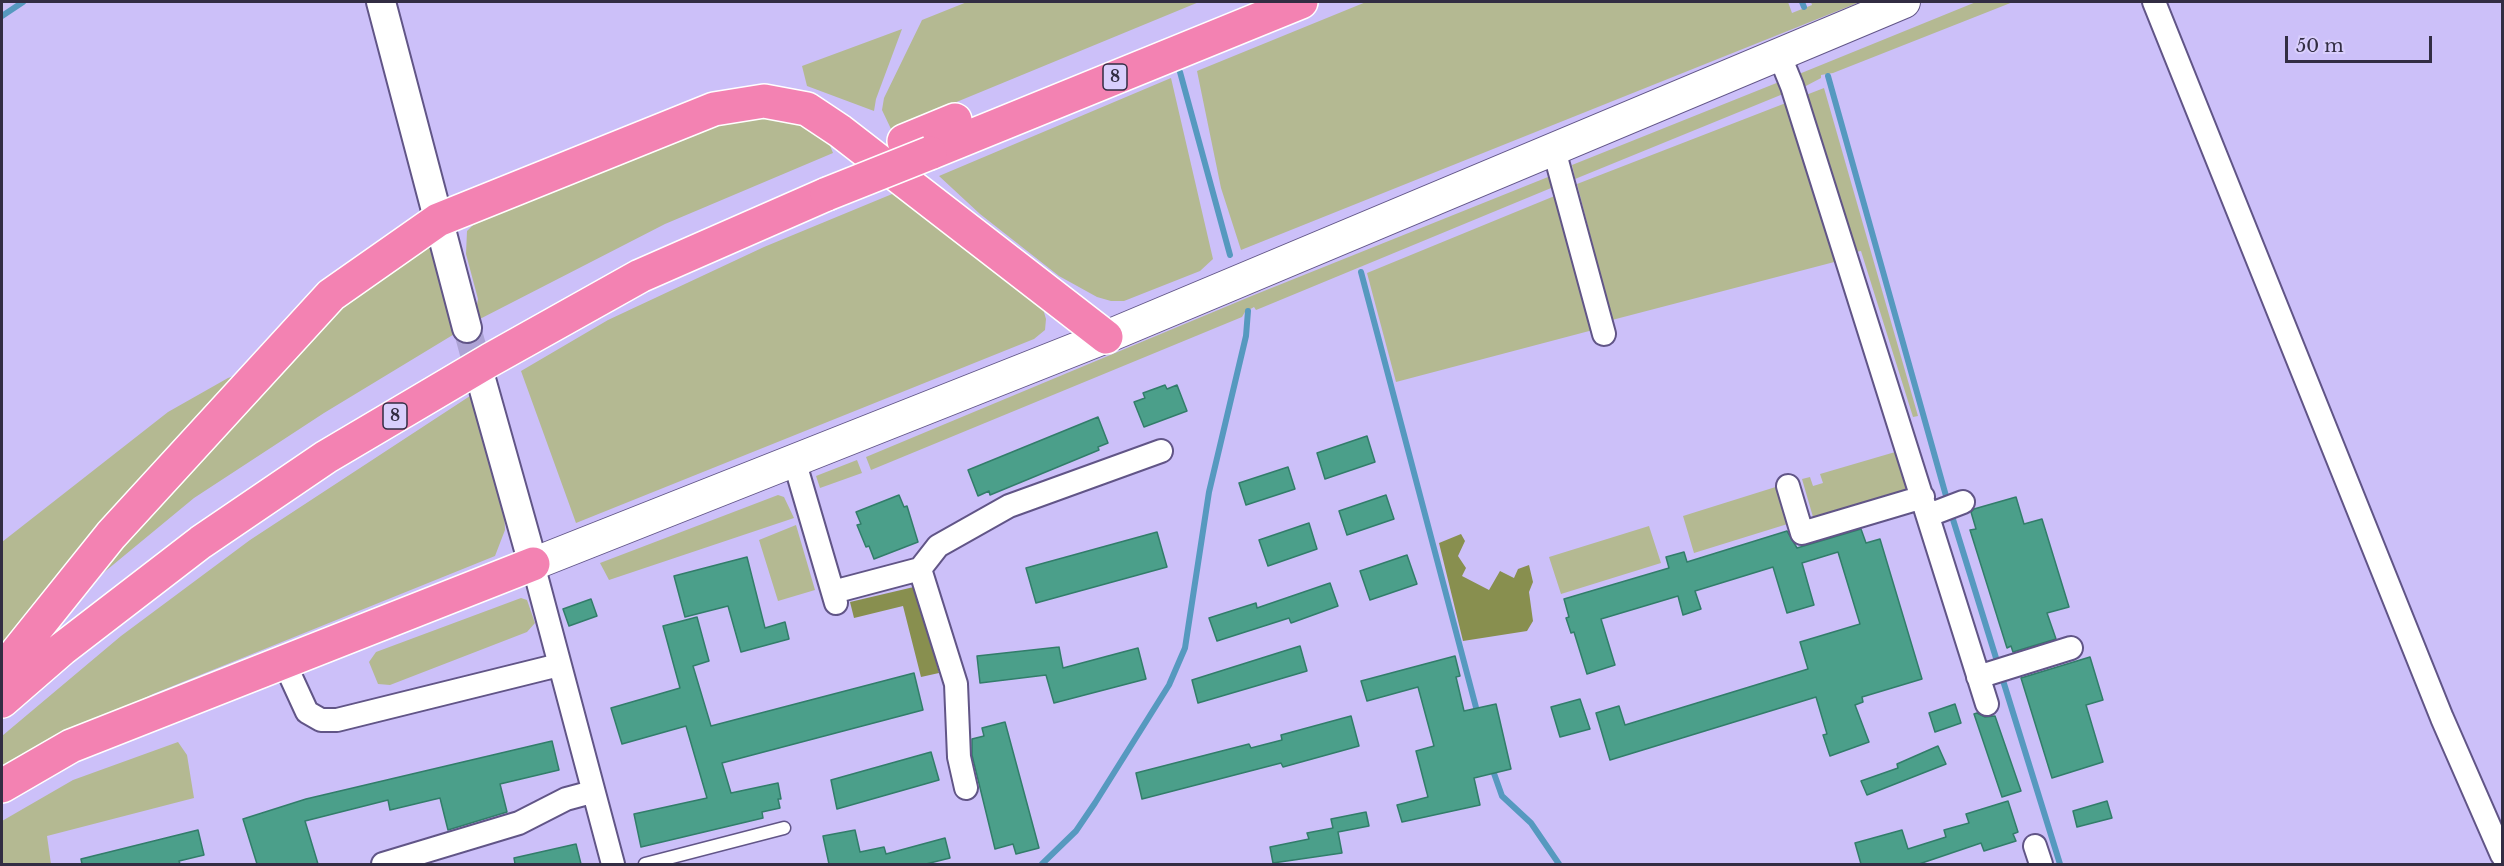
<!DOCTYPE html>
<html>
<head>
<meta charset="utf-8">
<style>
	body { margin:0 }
	#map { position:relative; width:2504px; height:866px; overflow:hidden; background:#ccc0f9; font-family:"Libre Baskerville",serif }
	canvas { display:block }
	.frame { position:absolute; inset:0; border:3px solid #322d43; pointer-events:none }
	.scale { position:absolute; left:2285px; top:36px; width:147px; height:27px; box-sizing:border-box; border:3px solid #322d43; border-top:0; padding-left:8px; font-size:18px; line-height:21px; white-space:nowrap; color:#322d43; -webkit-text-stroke:4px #d9cffd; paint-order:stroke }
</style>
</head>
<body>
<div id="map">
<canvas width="2504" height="866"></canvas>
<div class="frame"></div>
<div class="scale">50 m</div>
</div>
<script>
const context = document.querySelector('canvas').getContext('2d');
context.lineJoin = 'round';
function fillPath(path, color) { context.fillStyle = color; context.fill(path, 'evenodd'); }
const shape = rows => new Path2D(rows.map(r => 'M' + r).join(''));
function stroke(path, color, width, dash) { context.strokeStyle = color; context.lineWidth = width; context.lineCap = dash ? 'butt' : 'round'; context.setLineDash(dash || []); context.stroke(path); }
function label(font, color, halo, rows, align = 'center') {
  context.font = font + ' "Libre Baskerville",serif'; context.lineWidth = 4.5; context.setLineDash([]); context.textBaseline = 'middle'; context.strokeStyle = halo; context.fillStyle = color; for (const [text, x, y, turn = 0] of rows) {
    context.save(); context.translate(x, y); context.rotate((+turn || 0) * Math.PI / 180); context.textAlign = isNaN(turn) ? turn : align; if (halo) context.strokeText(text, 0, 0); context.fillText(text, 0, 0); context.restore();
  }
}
fillPath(shape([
	[967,2,1199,2,891,129,882,110,884,98,922,20],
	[1366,2,1788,2,1792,13,1812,5,1811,2,1860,2,1241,250,1221,188,1197,71],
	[1976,2,2013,2,1833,73,1821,75,1821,78,1804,87,1799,74],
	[902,29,876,99,874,111,807,86,802,66],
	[1171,78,1213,259,1200,271,1124,301,1111,301,1097,297,1059,276,980,214,939,176],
	[1779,82,1788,92,1575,179,1572,165],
	[1824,88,1918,416,1913,417,1861,251,1856,252,1806,95],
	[1791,101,1842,260,1612,320,1577,184],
	[772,116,805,124,826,135,833,153,665,224,474,322,478,299,466,254,467,231,474,224,738,117],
	[1548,177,1552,178,1556,186,1261,308,1256,310,1254,307,1245,312,1242,317,871,470,866,457,1254,295],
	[897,192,1041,302,1046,319,1045,330,1034,339,576,523,521,371,608,320,764,247],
	[1557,195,1593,330,1396,382,1367,273],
	[431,244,461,330,324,413,194,498,62,607,335,311],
	[254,369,2,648,2,542,168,412,228,378],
	[470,396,504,509,505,530,495,556,153,694,2,768,2,736,121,636,250,540],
	[1902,450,1913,488,1813,517,1802,479,1810,477,1813,486,1823,483,1820,474],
	[857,460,862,473,820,488,816,476],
	[1782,485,1794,522,1694,553,1683,516],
	[778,495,784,497,794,518,609,580,600,563],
	[796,525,815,590,778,601,759,540],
	[1649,526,1661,563,1561,594,1549,557],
	[521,598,527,600,535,623,527,632,390,685,378,684,369,662,376,652],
	[178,742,187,755,194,798,47,836,51,864,2,864,2,821,73,780]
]), '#b4b992');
fillPath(shape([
	[1461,534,1465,541,1458,556,1466,568,1462,576,1489,590,1500,571,1514,578,1518,569,1529,565,1533,582,1529,592,1533,621,1527,631,1463,641,1439,543],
	[918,586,939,673,921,677,903,606,854,618,850,602]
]), '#888f4f');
stroke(shape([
	[1802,2,1804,7],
	[2,16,23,2],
	[1180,72,1230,255],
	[1828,76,1948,503],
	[1361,272,1478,715],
	[1951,513,2060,864],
	[1491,765,1502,796,1531,823,1559,864],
	[1042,864,1076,831,1095,803,1169,685,1185,648,1209,492,1246,336,1248,311]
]), '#5699bf', 6);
const building = shape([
	[1165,385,1167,389,1177,385,1187,411,1144,427,1134,402,1145,398,1143,393,1165,385],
	[1098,417,1108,443,1098,447,1099,450,990,495,989,491,978,496,968,470,1098,417],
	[1367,436,1375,462,1325,479,1317,453,1367,436],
	[1288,467,1295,489,1246,505,1239,483,1288,467],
	[899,495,904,507,907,506,918,542,874,559,869,546,866,547,857,525,861,524,856,512,899,495],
	[1386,495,1394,519,1347,535,1339,511,1386,495],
	[2016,497,2024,524,2042,519,2069,607,2047,613,2056,639,2013,652,2011,646,2007,648,1970,530,1976,529,1971,512,1974,509,2016,497],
	[1309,523,1317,549,1268,566,1259,540,1309,523],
	[1861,529,1866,543,1880,539,1922,679,1862,697,1863,702,1855,705,1869,742,1830,756,1823,735,1827,734,1816,697,1610,760,1596,713,1619,706,1625,725,1808,669,1800,642,1860,624,1838,552,1802,563,1814,605,1787,613,1773,567,1695,591,1701,609,1683,615,1678,596,1601,619,1615,665,1587,674,1574,632,1571,633,1566,618,1569,617,1564,599,1669,568,1666,557,1684,552,1687,562,1787,531,1797,548,1861,529],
	[1157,532,1167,567,1036,603,1026,568,1157,532],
	[1407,555,1417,584,1370,600,1360,571,1407,555],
	[747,557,765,628,785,622,789,639,741,652,728,606,685,617,674,576,747,557],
	[1330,583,1338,606,1291,623,1289,618,1217,641,1209,618,1256,603,1257,608,1330,583],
	[591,599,597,616,569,626,563,609,591,599],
	[697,617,709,661,693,666,711,726,914,673,923,710,722,763,731,793,778,783,781,799,778,799,780,808,762,812,763,818,641,847,634,814,707,798,686,726,622,744,611,708,680,688,663,626,697,617],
	[1300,646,1307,671,1198,703,1192,680,1300,646],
	[1059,647,1063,668,1138,648,1146,679,1054,703,1046,675,980,683,977,656,1059,647],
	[1455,656,1460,676,1456,677,1464,711,1496,704,1511,769,1474,778,1480,805,1402,822,1397,805,1428,797,1416,751,1434,746,1418,687,1367,701,1361,681,1455,656],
	[2090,657,2103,700,2086,705,2103,762,2052,778,2021,678,2090,657],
	[1580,699,1590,729,1560,737,1551,707,1580,699],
	[1955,704,1961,723,1935,732,1929,713,1955,704],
	[1977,713,1985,717,1995,716,2021,791,2002,797,1974,714,1977,713],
	[1351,716,1359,746,1283,767,1281,763,1142,799,1136,773,1249,744,1251,748,1282,740,1281,735,1351,716],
	[1005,722,1039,848,1016,854,1013,844,995,849,972,755,972,739,984,736,982,728,1005,722],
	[552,741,559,770,500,784,507,812,448,830,440,798,390,810,388,800,305,821,318,864,257,864,243,819,306,799,552,741],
	[1938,746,1946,764,1867,795,1861,781,1898,768,1897,764,1938,746],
	[931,752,939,780,837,809,831,780,931,752],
	[2008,801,2018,832,2013,834,2016,841,1984,851,1981,843,1919,864,1861,864,1855,843,1902,830,1908,849,1946,837,1944,830,1969,823,1966,814,2008,801],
	[2107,801,2112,818,2077,827,2073,811,2107,801],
	[1366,812,1369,826,1338,832,1342,853,1273,863,1270,847,1309,839,1307,833,1333,828,1331,819,1366,812],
	[198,830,204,855,179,861,180,864,82,864,81,859,198,830],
	[855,830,860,852,884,847,886,854,945,838,950,858,926,864,829,864,823,836,855,830],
	[576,844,581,864,515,864,514,858,576,844]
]);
fillPath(building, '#4b9f8a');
stroke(building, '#327d6a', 1.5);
stroke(shape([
	[467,328,481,379]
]), '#ada3d5', 28, [28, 14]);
const service = shape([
	[645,864,784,828]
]);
const minor = shape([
	[2154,2,2442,718,2502,855],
	[1779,54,1792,86,1987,704],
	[1554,150,1604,334],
	[794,460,836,603],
	[1788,486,1802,533,1923,497],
	[1929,515,1963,502],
	[533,564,613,864],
	[920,569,956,684,959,757,966,788],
	[833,592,920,569,938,546,1009,506,1161,451],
	[284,662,307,712,321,720,337,720,559,665],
	[1978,677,2071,648],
	[2035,846,2041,864],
	[383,864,519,823,566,799,592,792]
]);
const tertiary = shape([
	[381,2,467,328],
	[481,379,533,564]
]);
const secondary = shape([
	[533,564,1106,337,1904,2]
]);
const motorway = shape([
	[904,141,955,120],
	[930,153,1301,2],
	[2,671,111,535,331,295,438,220,714,109,764,101,807,109,840,131,1106,337],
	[2,701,62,649,201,542,326,457,490,360,640,276,827,194],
	[2,786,71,746,533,564]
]);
stroke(service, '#615587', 15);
stroke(minor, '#615587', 26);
stroke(tertiary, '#615587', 32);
stroke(secondary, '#615587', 34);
stroke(motorway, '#fff', 36);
stroke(service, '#fff', 12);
stroke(minor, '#fff', 22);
stroke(tertiary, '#fff', 28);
stroke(secondary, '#fff', 32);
stroke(motorway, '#f382b2', 33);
const motorwayBridge = shape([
	[827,194,930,153]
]);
stroke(motorwayBridge, '#fff', 36, []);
stroke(motorwayBridge, '#f382b2', 33);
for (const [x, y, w] of [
	[1115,77,24],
	[395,416,24]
]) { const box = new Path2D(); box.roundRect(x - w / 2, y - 13, w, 26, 4.5); context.fillStyle = '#d9cffd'; context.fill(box); stroke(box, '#322d43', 1.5); }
label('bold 16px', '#322d43', null, [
	["8",1115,77],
	["8",395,416]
]);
</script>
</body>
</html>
